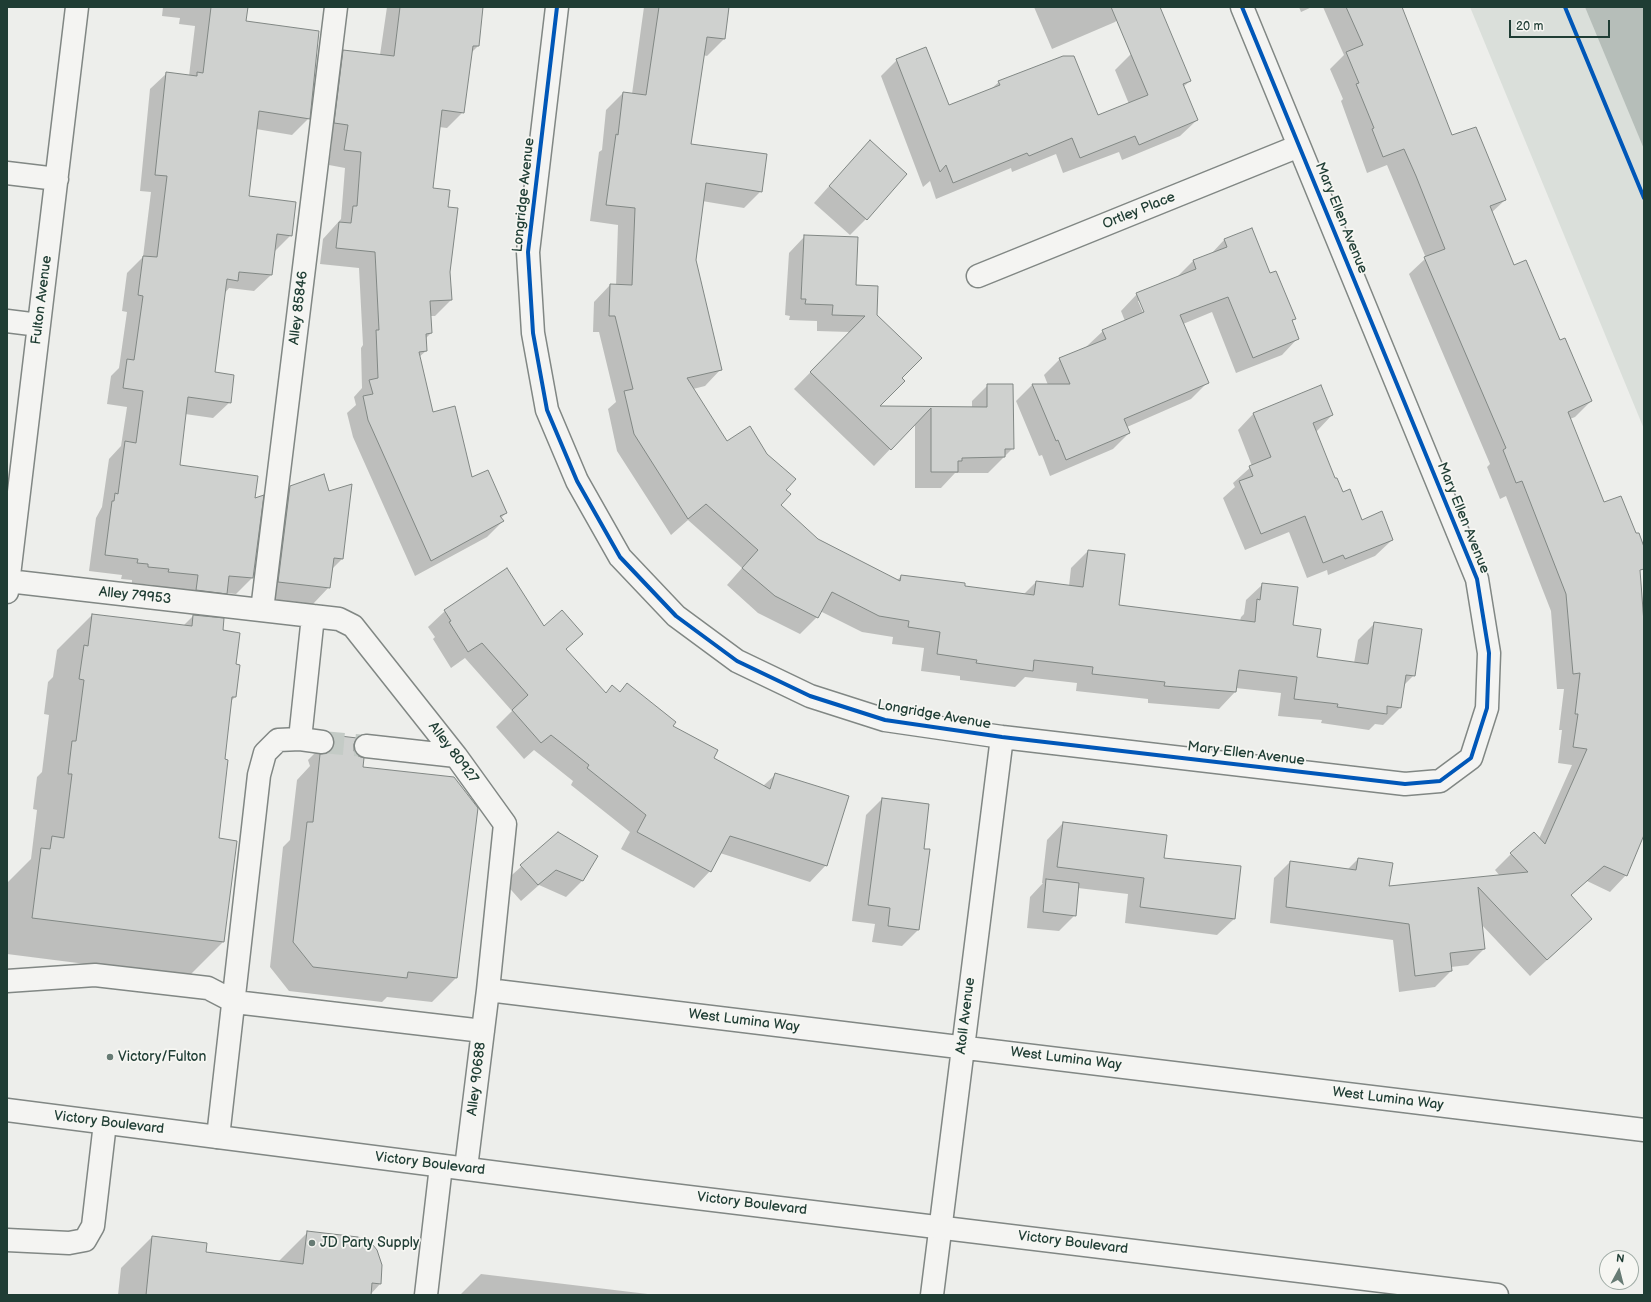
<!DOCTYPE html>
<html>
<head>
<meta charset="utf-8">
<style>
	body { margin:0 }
	#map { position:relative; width:1651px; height:1302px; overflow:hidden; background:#edeeeb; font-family:"Balsamiq Sans",sans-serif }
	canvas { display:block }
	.frame { position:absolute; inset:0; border:8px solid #1f3d34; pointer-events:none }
	.north { position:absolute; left:1599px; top:1250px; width:40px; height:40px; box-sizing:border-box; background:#f6f6f2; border:1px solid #a0aca6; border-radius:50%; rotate:7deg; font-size:11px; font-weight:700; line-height:16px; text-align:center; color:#1f3d34 }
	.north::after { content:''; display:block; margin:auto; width:14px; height:18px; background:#677b74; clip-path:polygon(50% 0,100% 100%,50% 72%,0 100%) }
	.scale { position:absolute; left:1509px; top:20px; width:101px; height:18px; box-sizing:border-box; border:2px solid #1f3d34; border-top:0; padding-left:5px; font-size:12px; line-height:14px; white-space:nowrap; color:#1f3d34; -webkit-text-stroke:3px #f6f6f2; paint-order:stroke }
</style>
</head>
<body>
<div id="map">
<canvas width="1651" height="1302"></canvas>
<div class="frame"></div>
<div class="north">N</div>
<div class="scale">20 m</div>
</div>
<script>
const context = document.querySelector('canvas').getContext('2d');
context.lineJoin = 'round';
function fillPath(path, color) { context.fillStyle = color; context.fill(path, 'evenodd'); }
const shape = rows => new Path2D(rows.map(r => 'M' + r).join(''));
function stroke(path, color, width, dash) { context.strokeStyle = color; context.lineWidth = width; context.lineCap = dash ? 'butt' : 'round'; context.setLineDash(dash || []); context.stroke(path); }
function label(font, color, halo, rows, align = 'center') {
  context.font = font + ' "Balsamiq Sans",sans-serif'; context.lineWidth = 3.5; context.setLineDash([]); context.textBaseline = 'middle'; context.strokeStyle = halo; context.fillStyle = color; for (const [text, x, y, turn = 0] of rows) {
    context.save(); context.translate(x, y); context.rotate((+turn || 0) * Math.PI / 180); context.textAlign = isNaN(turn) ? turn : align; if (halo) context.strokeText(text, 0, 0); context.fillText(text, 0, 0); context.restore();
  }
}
fillPath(shape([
	[1470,7,1644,7,1644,429]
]), '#dadfda');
fillPath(shape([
	[1585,7,1644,7,1644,149]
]), '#b6beb9');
fillPath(shape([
	[163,7,247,7,245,22,309,118,292,135,256,129,248,197,291,235,274,252,271,275,254,291,229,288,224,294,214,373,230,402,213,418,185,414,179,466,254,499,262,496,252,578,236,594,226,593,210,609,153,588,153,585,132,583,132,580,121,579,122,575,89,571,96,518,102,507,109,459,121,446,127,407,107,404,111,376,119,368,127,312,122,311,127,273,143,257,151,192,140,191,150,89,167,73,189,76,195,26,179,24,180,18,162,16],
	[387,7,482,7,478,46,471,53,463,112,447,128,439,127,432,189,446,208,451,300,435,316,430,316,431,333,425,339,426,351,419,357,432,413,471,478,506,513,501,518,503,521,487,537,415,576,353,437,347,413,356,405,354,397,362,388,361,348,363,345,359,268,320,264,323,239,341,219,345,168,329,165,332,141,319,139,328,67,344,51,380,55],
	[644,7,724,7,724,39,707,56,703,55,690,145,761,191,744,208,702,201,695,260,721,369,705,386,693,389,727,442,785,490,780,505,817,540,897,580,902,576,964,587,1024,594,1036,582,1069,586,1071,568,1088,551,1118,606,1240,621,1241,617,1244,614,1246,600,1263,584,1316,658,1354,663,1358,640,1375,623,1414,675,1404,685,1400,708,1383,725,1375,724,1369,730,1321,723,1322,720,1278,716,1281,693,1236,688,1235,692,1219,709,1148,703,1148,699,1076,691,1077,683,1025,677,1015,687,960,680,960,676,921,671,924,648,892,644,893,637,862,632,820,611,817,617,800,634,758,613,727,585,742,568,688,520,671,535,617,451,608,409,616,402,599,332,593,332,594,302,610,285,616,286,618,225,590,221,599,152,602,150,606,110,623,93,632,94],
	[1034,7,1130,7,1115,22,1052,49],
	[1299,7,1312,7,1301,12],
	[1323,7,1401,7,1452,137,1476,128,1505,200,1491,213,1513,267,1560,341,1591,401,1575,417,1570,419,1644,635,1644,832,1626,875,1610,892,1587,881,1570,896,1591,919,1530,976,1481,924,1484,949,1468,965,1451,967,1451,971,1435,987,1399,992,1393,940,1270,923,1274,878,1290,862,1348,869,1358,859,1388,887,1500,876,1495,870,1511,854,1539,839,1572,765,1558,763,1562,730,1559,730,1564,689,1557,689,1551,611,1506,496,1500,499,1487,467,1490,464,1409,274,1426,258,1387,165,1367,173,1341,101,1343,99,1330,69,1344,55],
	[1131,54,1190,81,1183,87,1197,120,1180,136,1122,160,1119,152,1063,173,1056,154,1012,172,1011,168,936,199,930,181,923,187,881,76,897,60,948,106,991,89,999,82,1097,117,1129,104,1115,70],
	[854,158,866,219,850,235,814,203],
	[1251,230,1270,275,1295,318,1291,322,1298,338,1282,355,1236,373,1212,312,1183,324,1207,383,1191,399,1127,427,1129,433,1113,449,1050,476,1042,455,1039,456,1016,401,1032,385,1048,385,1044,375,1060,359,1086,347,1103,331,1125,321,1121,311,1137,294,1177,277,1193,261,1211,254,1224,240],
	[1138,301,1141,301,1147,317,1145,317],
	[805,236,855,286,876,315,901,378,877,407,972,408,972,401,988,385,1013,448,988,473,955,473,941,488,915,488,915,423,874,466,794,389,850,332,817,331,817,321,789,320,790,316,785,315,789,253],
	[1254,413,1332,415,1316,432,1334,480,1342,494,1361,521,1392,540,1375,556,1328,575,1327,570,1307,578,1289,532,1245,550,1223,498,1235,487,1233,483,1252,466,1238,430],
	[290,487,342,559,331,570,329,587,313,604,262,598,274,503],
	[445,611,581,634,565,650,605,694,612,687,619,693,627,685,672,726,712,758,763,786,775,775,826,865,810,882,720,853,710,871,694,888,621,849,630,832,571,785,573,781,534,750,524,759,496,727,512,711,465,658,451,668,433,639,435,637,428,627],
	[92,615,183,626,193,616,222,631,235,665,235,697,231,701,224,760,218,839,223,942,188,977,7,954,7,883,31,859,37,810,33,809,37,777,42,772,49,715,44,714,48,682,53,677,57,650],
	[332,736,356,738,353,744,353,751,362,768,477,808,456,978,432,1002,387,997,382,1002,289,991,270,967,283,847,290,840,297,780,310,766,308,760],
	[882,799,923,849,918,930,902,946,872,942,875,924,852,921,866,815],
	[1063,823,1163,859,1240,867,1234,919,1217,935,1125,923,1128,894,1078,888,1075,915,1059,931,1027,928,1030,897,1043,883,1042,883,1047,840],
	[558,834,597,857,582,881,566,897,539,885,521,901,504,882],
	[308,1232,381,1265,380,1284,370,1295,118,1295,121,1268,152,1237,205,1253,278,1262],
	[481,1274,656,1295,460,1295]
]), '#0003');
const building = shape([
	[211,7,248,7,246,21,319,31,310,119,259,111,249,196,296,202,292,236,277,234,272,275,239,272,238,281,227,279,215,372,234,375,231,403,188,397,180,465,258,476,255,498,264,495,253,578,229,576,227,594,196,590,198,575,168,572,169,569,148,567,148,564,137,563,138,559,105,555,112,501,114,501,115,493,118,494,125,441,136,443,143,391,123,388,127,359,134,360,143,296,138,295,143,256,157,257,167,176,155,175,166,72,197,76,197,72,203,73,211,7],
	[400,7,483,7,479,46,473,46,464,113,442,110,433,188,450,190,448,207,458,208,450,272,452,300,430,301,432,333,426,334,427,351,419,352,433,412,455,406,472,477,488,470,507,513,500,516,504,521,431,561,368,420,363,396,373,394,369,380,378,378,376,330,379,330,375,252,336,248,339,222,351,223,353,206,357,206,361,152,344,150,348,125,334,123,343,50,394,56,400,7],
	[659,7,729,7,725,39,707,37,691,144,767,154,762,192,706,183,696,260,722,370,687,378,727,441,750,426,767,454,796,479,786,490,791,494,781,505,818,539,900,581,901,575,965,583,965,586,1034,595,1036,581,1083,587,1088,550,1125,554,1119,605,1255,622,1257,599,1260,600,1262,583,1298,587,1293,625,1321,629,1317,657,1368,664,1374,622,1422,629,1415,676,1406,675,1401,708,1387,706,1387,714,1337,707,1338,704,1294,699,1297,677,1239,670,1236,692,1164,686,1165,682,1092,674,1093,667,1034,660,1033,671,976,663,977,660,937,654,940,632,908,627,909,621,879,616,832,592,818,618,775,596,742,568,758,550,706,504,688,519,634,434,624,391,633,389,615,316,609,316,610,284,632,285,635,208,606,205,616,134,618,135,623,92,646,95,659,7],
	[1111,7,1160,7,1191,81,1183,84,1198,120,1139,145,1135,136,1080,158,1072,138,1029,156,1027,153,953,183,946,165,940,172,896,59,926,47,949,105,1000,85,998,81,1063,56,1074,56,1098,115,1148,95,1111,7],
	[1346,7,1402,7,1452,135,1476,127,1506,200,1490,206,1514,265,1526,260,1560,340,1565,338,1592,401,1568,412,1604,502,1621,496,1636,533,1639,533,1644,547,1644,569,1640,570,1644,623,1644,835,1627,876,1604,866,1571,895,1592,919,1547,960,1478,887,1485,949,1450,953,1452,971,1415,976,1409,924,1286,907,1290,861,1356,870,1358,858,1393,863,1389,886,1528,872,1510,853,1534,832,1545,844,1587,749,1573,747,1578,714,1575,714,1580,673,1573,674,1566,594,1522,481,1516,483,1503,450,1506,448,1424,257,1445,249,1416,176,1404,149,1383,157,1372,129,1374,128,1356,84,1359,83,1346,52,1363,45,1346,7],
	[870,140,907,174,867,220,829,186,870,140],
	[1252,228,1270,273,1276,271,1296,319,1292,320,1299,339,1253,358,1228,297,1180,315,1209,383,1124,419,1130,433,1066,460,1058,440,1056,441,1032,384,1070,384,1059,358,1106,339,1102,330,1144,312,1136,293,1196,269,1193,260,1227,247,1224,239,1252,228],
	[804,235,858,237,856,285,878,286,877,315,922,358,902,378,905,381,880,406,987,407,987,384,1013,384,1014,449,1005,449,1005,457,962,458,962,461,958,461,958,472,931,472,931,408,891,450,810,372,865,316,832,315,833,305,805,304,806,299,801,299,804,235],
	[1321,385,1333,415,1313,423,1335,478,1337,478,1343,492,1350,489,1362,520,1382,511,1393,540,1345,559,1343,555,1323,563,1305,516,1261,534,1239,481,1253,476,1249,466,1271,457,1253,413,1321,385],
	[324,474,329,491,352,484,343,559,334,558,330,588,278,582,290,486,324,474],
	[507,568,544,626,562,610,583,634,566,649,606,693,612,685,620,692,627,683,676,722,673,726,718,750,714,758,770,789,775,773,849,796,827,866,730,836,711,872,637,832,646,815,587,768,589,765,551,735,541,743,512,710,528,695,482,643,468,652,449,622,451,621,444,610,507,568],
	[92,614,192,626,193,615,224,618,223,630,240,633,236,664,240,665,236,697,232,697,225,759,228,760,219,838,237,841,224,942,32,918,41,848,50,849,52,836,64,838,72,774,68,774,72,741,76,741,84,680,79,679,84,645,88,646,92,614],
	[332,735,357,738,354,744,354,751,358,756,364,758,363,767,454,777,478,808,457,978,408,972,407,978,313,967,293,942,307,822,313,822,320,754,327,753,332,749,334,743,332,735],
	[882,798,929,804,924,849,930,849,919,930,888,926,890,908,868,905,882,798],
	[1063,822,1167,835,1164,858,1241,866,1235,919,1140,907,1144,878,1057,867,1063,822],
	[558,832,598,856,583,881,556,870,538,885,520,865,558,832],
	[1046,879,1079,883,1076,916,1043,912,1046,879],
	[307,1231,358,1237,373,1245,377,1250,382,1265,381,1284,372,1283,371,1295,146,1295,152,1236,207,1243,206,1252,303,1264,307,1231]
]);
fillPath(building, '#cfd1cf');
stroke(building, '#818784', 1);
stroke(shape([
	[322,742,366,746]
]), '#c4cbc6', 22, [22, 11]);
const minor = shape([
	[557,7,528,252,533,333,547,410,577,481,620,557,676,616,737,661,810,696,885,720,1002,737,1405,784,1440,781,1471,758,1487,708,1489,653,1477,579,1242,7],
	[7,173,57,179],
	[978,276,1299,146],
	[7,321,39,325],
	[8,581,339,619,353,626,456,756,505,824,488,990,466,1168],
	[7,592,77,7],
	[262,610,336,7],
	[300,739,322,742],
	[366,746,456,756],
	[7,981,95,975,208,988,235,1002,483,1031],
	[488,990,1644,1130],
	[218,1137,259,775,265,753,278,740,300,739,313,616],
	[7,1240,69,1243,85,1240,93,1226,105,1123],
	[426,1295,441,1166],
	[932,1295,1002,737]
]);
const major = shape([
	[7,1110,639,1191,1497,1295]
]);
stroke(minor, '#818784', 25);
stroke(major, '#818784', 25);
stroke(minor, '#f4f4f2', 22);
stroke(major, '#f4f4f2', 22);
stroke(shape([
	[557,7,528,252,533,333,547,410,577,481,620,557,676,616,737,661,810,696,885,720,1002,737,1405,784,1440,781,1471,758,1487,708,1489,653,1477,579,1242,7],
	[1565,7,1644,198]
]), '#0057b8', 4);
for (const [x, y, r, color] of [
	[110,1057,4,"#677b74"],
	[312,1243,4,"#677b74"]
]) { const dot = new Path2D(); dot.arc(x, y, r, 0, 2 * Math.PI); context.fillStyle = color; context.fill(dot); stroke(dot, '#f6f6f2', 1.5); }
label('14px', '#1f3d34', '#f6f6f2', [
	["Longridge Avenue",524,195,-84],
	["Ortley Place",1139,211,-22],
	["Mary Ellen Avenue",1341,218,68],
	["Fulton Avenue",42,300,-83],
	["Alley 85846",299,308,-83],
	["Mary Ellen Avenue",1463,518,68],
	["Alley 79953",135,596,6],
	["Longridge Avenue",934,715,10],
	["Alley 80927",453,753,53],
	["Mary Ellen Avenue",1246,754,7],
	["Atoll Avenue",966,1016,-83],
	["West Lumina Way",744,1021,7],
	["West Lumina Way",1066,1059,7],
	["Alley 90688",477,1079,-83],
	["West Lumina Way",1388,1099,7],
	["Victory Boulevard",109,1123,7],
	["Victory Boulevard",430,1164,7],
	["Victory Boulevard",752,1204,7],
	["Victory Boulevard",1073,1243,7]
]);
label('14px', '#1f3d34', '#f6f6f2', [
	["Victory/Fulton",118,1057],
	["JD Party Supply",320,1243]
], 'left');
</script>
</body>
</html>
